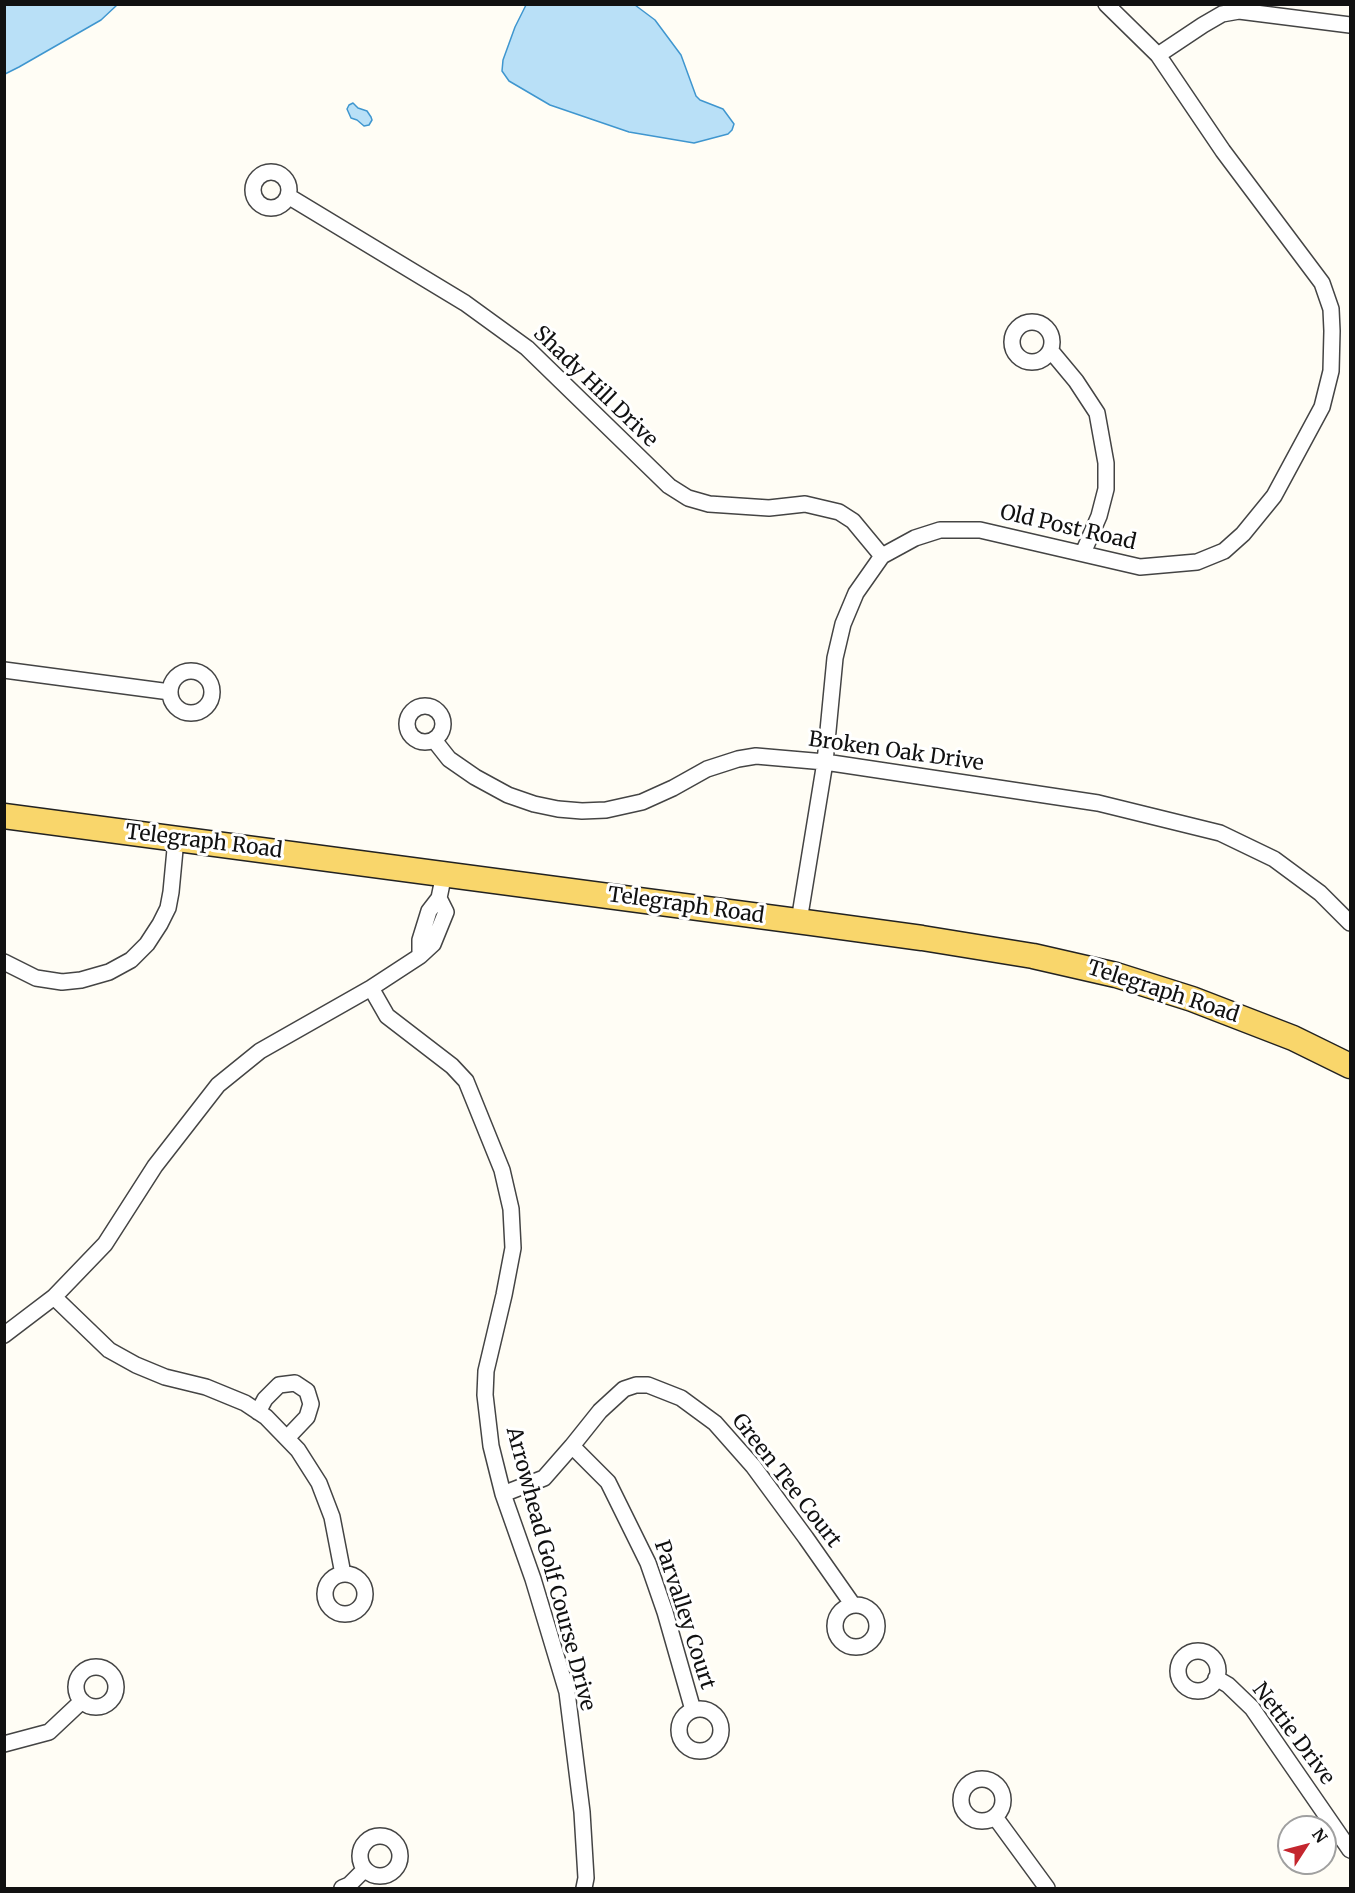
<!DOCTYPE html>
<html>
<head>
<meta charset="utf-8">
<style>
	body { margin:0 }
	#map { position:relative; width:1355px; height:1893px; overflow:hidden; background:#fffdf5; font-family:Merriweather,serif }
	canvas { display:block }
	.frame { position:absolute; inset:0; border:6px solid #111; pointer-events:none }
	.north { position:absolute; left:1277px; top:1815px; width:60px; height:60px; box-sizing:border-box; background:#fff; border:2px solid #a0a0a0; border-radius:50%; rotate:54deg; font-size:16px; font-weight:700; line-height:24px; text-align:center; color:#111 }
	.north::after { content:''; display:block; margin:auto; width:21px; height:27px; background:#c4262e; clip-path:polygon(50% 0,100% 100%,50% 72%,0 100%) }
</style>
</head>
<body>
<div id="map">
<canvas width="1355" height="1893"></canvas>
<div class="frame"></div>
<div class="north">N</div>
</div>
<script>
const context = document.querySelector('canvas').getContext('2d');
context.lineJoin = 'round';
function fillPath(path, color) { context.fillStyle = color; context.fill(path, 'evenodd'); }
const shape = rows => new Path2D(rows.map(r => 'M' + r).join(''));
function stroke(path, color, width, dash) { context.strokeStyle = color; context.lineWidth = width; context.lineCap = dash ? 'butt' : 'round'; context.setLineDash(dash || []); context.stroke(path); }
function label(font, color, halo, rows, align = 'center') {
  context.font = font + ' Merriweather,serif'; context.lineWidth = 6; context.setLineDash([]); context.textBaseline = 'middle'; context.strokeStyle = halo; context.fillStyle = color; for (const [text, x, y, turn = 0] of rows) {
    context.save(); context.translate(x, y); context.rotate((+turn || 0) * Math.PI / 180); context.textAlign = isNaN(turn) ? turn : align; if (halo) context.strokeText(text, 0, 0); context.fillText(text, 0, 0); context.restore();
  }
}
const water = shape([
	[5,4,117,4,117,5,101,20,19,67,5,74,5,4],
	[526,5,635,5,655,20,681,55,696,96,700,100,723,109,734,124,732,130,728,134,694,143,629,132,550,105,509,81,502,71,503,60,515,27,526,5],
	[353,103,358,108,367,111,371,117,372,120,369,125,364,126,357,120,351,118,347,109,349,105,353,103]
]);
fillPath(water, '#b9e0f7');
stroke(water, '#3f96cf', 1.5);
const street = shape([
	[1158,55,1203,25,1222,14,1239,11,1350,25],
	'253 190a18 18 0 1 1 36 0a18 18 0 1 1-36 0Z',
	[288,196,465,303,527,348,669,486,688,498,709,504,769,508,805,504,839,512,853,521,882,556],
	'1012 342a20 20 0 1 1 40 0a20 20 0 1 1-40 0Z',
	[1051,351,1076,381,1097,413,1106,463,1106,489,1099,516,1083,553],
	[4,670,170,692],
	'170 692a21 21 0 1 1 42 0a21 21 0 1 1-42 0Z',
	'407 724a18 18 0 1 1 36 0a18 18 0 1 1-36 0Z',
	[434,740,449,759,475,777,508,795,534,804,558,809,582,811,606,810,642,802,673,788,707,769,738,759,756,756,825,762,1098,803,1220,833,1274,859,1320,893,1350,923],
	[799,921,825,762,835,658,843,624,856,593,882,556,915,538,940,530,980,530,1140,567,1197,562,1224,551,1243,534,1274,496,1322,407,1331,371,1332,331,1331,309,1322,283,1223,151,1158,55,1106,4],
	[420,956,433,944,446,912,439,898],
	[4,962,36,978,62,982,81,980,109,972,131,960,147,944,160,924,168,908,171,892,176,839],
	[371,988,387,1016,452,1066,466,1081,502,1170,511,1209,513,1248,504,1295,486,1371,485,1395,491,1446,503,1494,533,1579,567,1692,582,1812,586,1878,584,1888],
	[54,1297,109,1350,136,1365,165,1377,206,1387,245,1403,266,1417,298,1450,319,1483,332,1517,343,1574],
	[4,1335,54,1297,105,1244,155,1166,218,1085,260,1051,371,988,420,956,420,940,429,911,439,898,444,874],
	[258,1412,265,1399,279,1385,295,1383,307,1391,311,1404,307,1417,287,1438],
	[572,1446,608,1482,648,1563,665,1612,693,1710],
	[503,1494,544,1478,572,1446,600,1411,624,1389,636,1385,648,1385,681,1398,715,1423,753,1466,806,1538,853,1605],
	'325 1594a20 20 0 1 1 40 0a20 20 0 1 1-40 0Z',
	'835 1626a21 21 0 1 1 42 0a21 21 0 1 1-42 0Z',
	'1178 1671a20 20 0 1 1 40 0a20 20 0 1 1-40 0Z',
	'76 1687a20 20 0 1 1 40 0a20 20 0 1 1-40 0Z',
	[1216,1678,1228,1685,1252,1708,1350,1850],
	'679 1730a21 21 0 1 1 42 0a21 21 0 1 1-42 0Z',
	[4,1744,49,1732,82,1701],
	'961 1800a21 21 0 1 1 42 0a21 21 0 1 1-42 0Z',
	[995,1817,1047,1888],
	'360 1856a20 20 0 1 1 40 0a20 20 0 1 1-40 0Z',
	[342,1888,349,1885,365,1869]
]);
const primary = shape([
	[4,816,812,923,922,938,1033,956,1116,975,1192,999,1293,1038,1350,1066]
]);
stroke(street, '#444', 18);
stroke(primary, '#222', 27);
stroke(street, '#fff', 15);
stroke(primary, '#f9d66b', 24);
label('21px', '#111', '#fff', [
	["Shady Hill Drive",595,387,44],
	["Old Post Road",1068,528,13],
	["Broken Oak Drive",896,752,8],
	["Telegraph Road",204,842,7],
	["Telegraph Road",686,906,8],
	["Telegraph Road",1163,992,18],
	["Green Tee Court",786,1481,52],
	["Arrowhead Golf Course Drive",550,1569,75],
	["Parvalley Court",684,1615,72],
	["Nettie Drive",1293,1734,53]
]);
</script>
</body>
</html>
